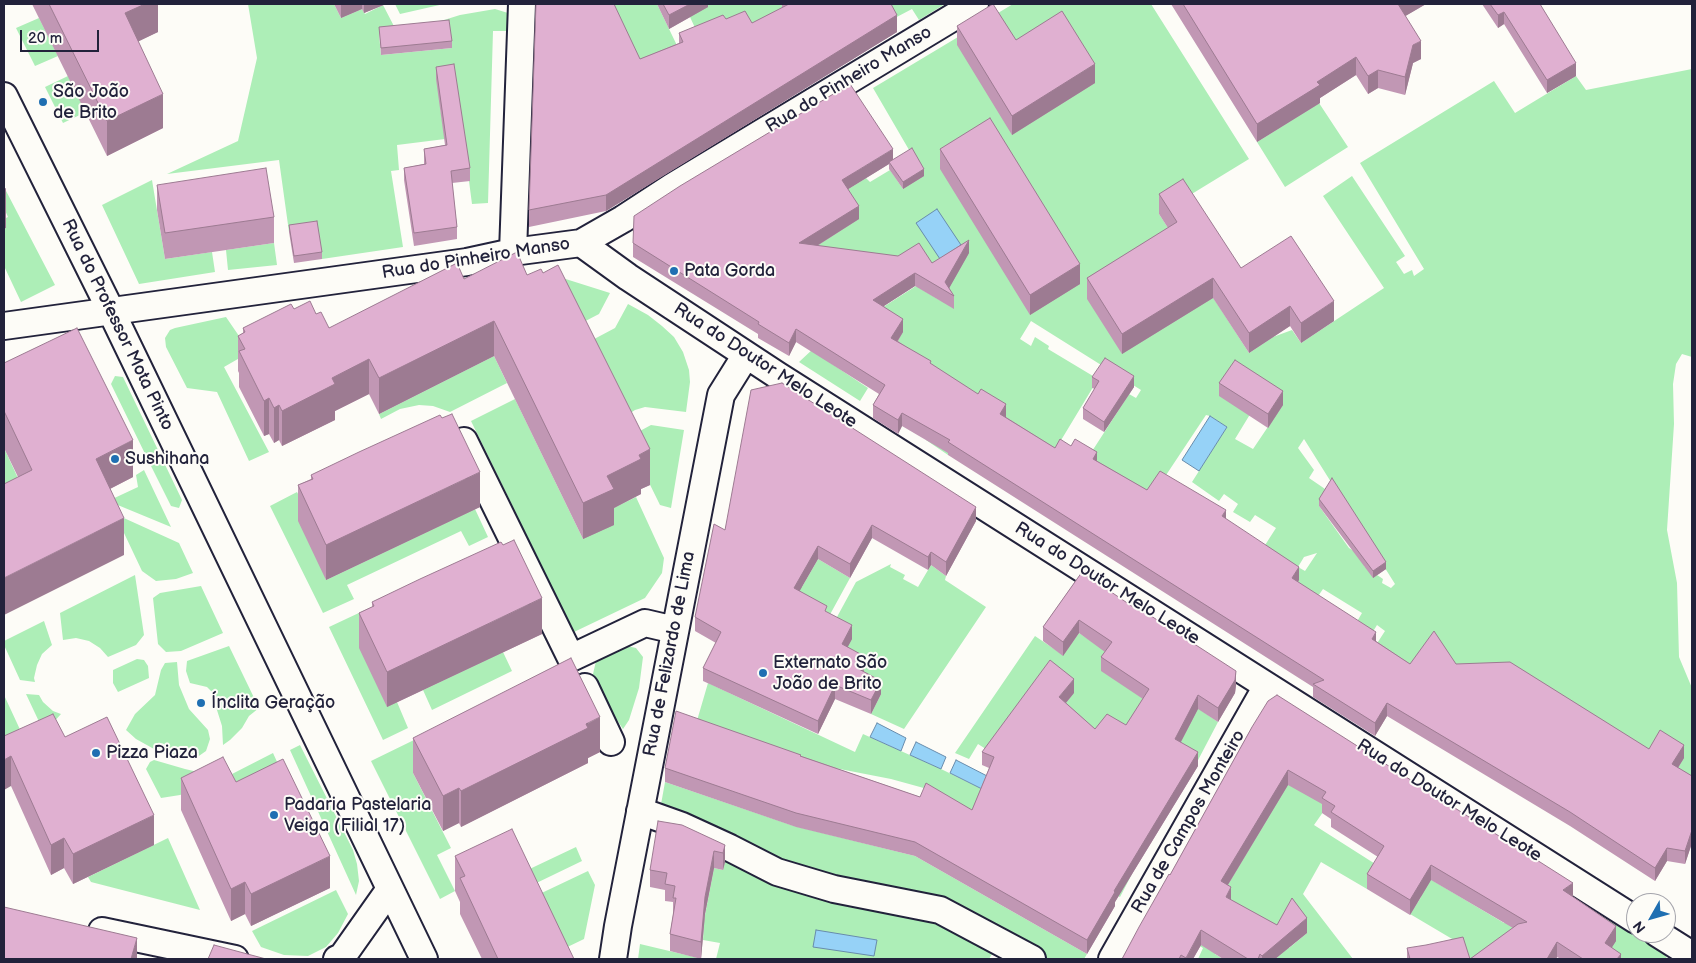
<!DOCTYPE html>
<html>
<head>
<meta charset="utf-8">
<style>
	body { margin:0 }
	#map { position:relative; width:1696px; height:963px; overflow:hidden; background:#fdfcf7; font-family:"Balsamiq Sans",sans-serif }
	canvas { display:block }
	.frame { position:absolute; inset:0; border:5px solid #22223b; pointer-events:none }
	.north { position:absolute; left:1626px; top:893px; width:50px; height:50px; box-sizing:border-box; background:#fdfcf7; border:1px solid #a5a5ac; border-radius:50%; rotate:232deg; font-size:14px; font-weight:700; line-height:20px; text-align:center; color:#22223b }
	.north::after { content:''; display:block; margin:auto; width:18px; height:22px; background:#1f6fb2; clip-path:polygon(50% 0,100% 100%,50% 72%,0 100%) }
	.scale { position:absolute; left:20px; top:30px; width:79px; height:22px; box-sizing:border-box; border:2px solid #22223b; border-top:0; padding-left:6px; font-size:15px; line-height:18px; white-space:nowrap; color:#22223b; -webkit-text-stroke:4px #fdfcf7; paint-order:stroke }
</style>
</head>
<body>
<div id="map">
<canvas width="1696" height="963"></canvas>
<div class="frame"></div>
<div class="north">N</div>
<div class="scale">20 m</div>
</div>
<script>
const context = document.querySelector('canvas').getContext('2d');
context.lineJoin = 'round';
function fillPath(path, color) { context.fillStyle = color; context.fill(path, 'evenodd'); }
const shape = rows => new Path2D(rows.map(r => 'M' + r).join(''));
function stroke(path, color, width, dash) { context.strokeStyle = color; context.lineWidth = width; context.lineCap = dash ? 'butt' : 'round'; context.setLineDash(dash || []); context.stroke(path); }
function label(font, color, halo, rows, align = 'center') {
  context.font = font + ' "Balsamiq Sans",sans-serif'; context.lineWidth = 4; context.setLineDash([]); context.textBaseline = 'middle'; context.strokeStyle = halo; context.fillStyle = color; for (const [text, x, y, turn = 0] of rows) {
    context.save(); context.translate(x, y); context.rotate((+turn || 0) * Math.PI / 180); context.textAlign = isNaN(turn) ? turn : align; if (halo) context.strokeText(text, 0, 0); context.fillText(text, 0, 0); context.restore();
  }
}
fillPath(shape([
	[248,4,334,4,341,18,362,9,365,14,383,5,397,32,379,34,381,55,452,48,449,27,409,31,460,15,495,9,508,13,516,20,514,31,493,31,488,203,472,204,459,105,440,107,445,139,397,145,399,170,391,171,403,247,322,259,317,228,289,232,279,160,167,174,238,141,257,58],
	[395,4,444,4,400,14],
	[606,4,657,4,684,60,640,76],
	[684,4,790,4,789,21,702,43],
	[883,4,945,4,919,20,912,9,891,20],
	[1013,4,1151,4,1249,159,1159,214,1249,353,1273,337,1292,330,1301,343,1384,288,1323,196,1352,176,1405,256,1396,262,1404,274,1412,270,1414,276,1424,269,1360,163,1494,81,1515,113,1576,76,1586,90,1692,69,1692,357,1682,354,1676,364,1673,384,1674,424,1667,530,1677,583,1679,657,1692,688,1692,790,1649,762,1408,683,1352,630,1362,613,1323,589,1312,605,1251,567,1276,528,1255,515,1250,522,1233,512,1238,504,1224,494,1219,501,1192,482,1227,427,1210,416,1206,415,1198,427,1111,558,1087,459,1129,394,1136,398,1141,390,1031,321,1020,339,1031,346,1035,337,1049,346,1048,349,1098,379,1037,480,981,403,948,455,926,440,946,404,829,362,868,388,860,401,799,362,858,307,866,318,916,286,941,301,932,276,835,271,761,160,842,193,866,178,870,182,890,170,903,189,912,155,873,88],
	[1282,406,1253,449,1235,439,1249,416],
	[1304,439,1395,584,1391,588,1382,583,1383,579,1364,566,1368,560,1349,548,1319,506,1328,491,1309,478,1314,470,1298,448],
	[1317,553,1305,571,1298,567,1304,557],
	[1377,625,1385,631,1374,648,1366,643],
	[39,18,58,56,35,66,16,28],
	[68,76,86,112,63,123,45,87],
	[1319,103,1348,147,1285,187,1257,142],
	[152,180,165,259,212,252,215,272,139,284,102,205],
	[4,187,55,285,21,302,4,266,4,229,6,228,4,219,8,217,4,208],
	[274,243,277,265,228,270,226,250],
	[553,275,610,293,599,314,572,328],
	[628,304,648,315,662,326,674,337,683,352,689,370,690,382,686,412,645,407,635,410,618,421,581,346,615,328],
	[226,317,250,352,224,367,269,452,249,461,217,392,187,388,166,347,165,338,170,330,175,328],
	[494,356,507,383,450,412,433,406,419,405,400,409,381,419,379,414],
	[115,376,123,377,182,500,179,508,171,506,151,466,111,384],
	[515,399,583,539,607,511,636,497,664,558,662,573,645,598,574,632,471,421],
	[651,425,684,430,671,508,660,505,627,438],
	[4,448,23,489,4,493],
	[144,470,171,527,108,501,138,487,136,475],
	[297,492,303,503,326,580,475,509,488,537,469,546,461,531,347,585,354,599,323,613,270,506],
	[115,514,179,543,193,573,176,579,156,581,142,571],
	[495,549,397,702,408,728,383,740,329,627],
	[818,559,850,578,827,620,779,574,802,587],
	[891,564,890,567,905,575,903,579,918,587,931,565,946,576,945,580,986,607,904,729,871,714,881,694,857,682,831,628,856,582],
	[135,575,144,635,136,645,108,657,100,648,89,641,76,638,63,640,60,613],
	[201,586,223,633,181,651,166,652,158,644,153,598,160,593],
	[44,621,52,645,42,654,37,665,34,678,35,682,20,680,4,645,4,641],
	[1079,633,1153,682,1133,743,992,753,978,744,969,759,955,753,1035,636,1063,655],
	[229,646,259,708,249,716,242,728,230,740,223,745,222,726,211,691,207,687,190,683,186,671,187,661],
	[627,646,636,648,643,657,639,688,629,720,623,729,598,692,593,674,596,661],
	[503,652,512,671,432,710,423,690],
	[137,659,144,660,148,666,149,678,118,692,113,683,113,670],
	[177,662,179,685,189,709,208,730,210,739,206,751,196,758,179,758,154,749,136,739,126,730,135,714,155,695,161,670,165,663],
	[708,683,855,752,863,734,941,769,986,791,1132,874,1120,897,931,790,891,779,814,764,696,724],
	[26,694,39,695,43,702,53,711,61,714,52,724,42,728],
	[4,695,23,736,4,745],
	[1192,704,1218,722,1196,764,1175,753],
	[414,740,413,773,451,848,437,855,455,891,440,899,371,761],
	[300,745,353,850,357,864,359,881,356,895,290,750],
	[273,753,284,777,243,797,232,774],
	[1245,755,1361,758,1314,825,1380,867,1388,854,1504,923,1538,924,1490,959,1470,959,1464,946,1410,914,1421,897,1378,872,1367,889,1321,862,1303,894,1353,959,1266,959,1207,888],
	[1292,913,1307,933,1289,948],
	[154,760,185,769,202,773,204,787,180,795,161,798,146,769,150,762],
	[665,782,794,826,915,856,1087,954,1084,959,1046,959,988,927,995,949,989,959,716,959,720,943,703,940,704,920,714,868,723,870,727,850,655,838],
	[168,838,200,910,91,882,88,877],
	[576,847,582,861,524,889,517,875],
	[588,871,595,885,584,939,555,953,529,899],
	[336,890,348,914,338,933,326,947,308,956,284,955,261,947,252,931],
	[1587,903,1659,948,1665,954,1667,959,1607,959,1567,921],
	[1226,934,1215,954,1223,959,1198,959,1203,948,1181,935],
	[640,944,703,959,638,959]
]), '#adeeb7');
const water = shape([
	[937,209,961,245,940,259,916,223,937,209],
	[1210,416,1227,427,1199,471,1182,460,1210,416],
	[877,723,906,738,901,751,870,737,877,723],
	[916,742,946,757,941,769,910,755,916,742],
	[956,760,991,778,986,791,950,773,956,760],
	[816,930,877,940,874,956,813,947,816,930]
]);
fillPath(water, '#96d2f7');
stroke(water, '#688cac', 1);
const minor = shape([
	[4,96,111,311,424,959],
	[581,243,628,277,777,375,1636,920],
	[513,252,522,4],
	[4,326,467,262,513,252,581,243,623,219,672,187,975,4],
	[464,441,571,658,645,623,675,630],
	[585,687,611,742],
	[640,811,682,826,730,848,777,872,834,889,940,910,1032,959],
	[102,931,235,959],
	[1657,933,1692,955],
	[337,959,342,957,390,889],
	[613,959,618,926,721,395,746,355],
	[1112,959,1267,686]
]);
stroke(minor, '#22223b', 30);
stroke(minor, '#fdfcf7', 26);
fillPath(shape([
	[32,4,158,4,158,32,138,41,163,128,107,156],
	[334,4,386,4,364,13,362,9,341,18],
	[657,4,708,4,708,7,669,29],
	[782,4,891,4,897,32,606,211,529,227,529,210,640,59,679,43,679,33,726,19,752,23,782,8],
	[1171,4,1426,4,1405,16,1421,59,1413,63,1405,95,1378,88,1368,94,1356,75,1320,98,1320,103,1257,142],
	[1482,4,1540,4,1576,76,1547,93,1504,24,1498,28],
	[957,26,1016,40,1095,83,1012,135,957,45],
	[379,27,452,41,452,48,381,55],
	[436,67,470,168,470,181,452,183,457,227,457,239,414,246,404,180,404,168,424,164,424,149,445,145,436,79],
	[940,149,1080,284,1030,315,940,169],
	[893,160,924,176,903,189,889,169,889,164,848,189,859,219,817,246,932,263,969,253,949,288,954,296,954,309,915,286,884,306,903,332,898,341,1006,417,1055,448,1097,461,1147,490,1226,519,1299,580,1298,582,1376,641,1410,664,1456,664,1649,749,1684,758,1678,768,1692,776,1692,843,1685,864,1667,861,1655,881,1570,826,1387,716,1375,736,1313,697,1313,687,948,455,948,453,902,426,898,434,873,418,873,405,879,394,796,342,789,356,758,338,758,334,633,257,633,243],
	[157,185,274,217,274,243,165,259,157,210],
	[1159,194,1241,268,1334,321,1301,343,1290,326,1249,353,1213,298,1122,354,1087,299,1087,278,1168,228,1159,214],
	[289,225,322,252,322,259,294,263,289,232],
	[527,275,650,485,641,489,641,494,614,508,614,525,583,539,494,356,379,414,369,394,335,411,335,420,282,446,279,440,274,443,269,434,264,436,239,387,239,373,238,371,238,336,243,333,243,328,294,309,316,314,329,328,464,279],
	[4,363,133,477,110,489,124,555,18,477,4,448],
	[1092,377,1134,387,1104,432,1083,419,1083,408,1095,389,1092,388],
	[1219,383,1283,405,1268,428,1219,396],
	[311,475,480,507,326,580,298,521,298,485,311,479],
	[1319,499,1386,569,1373,578,1319,506],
	[976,521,946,576,931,565,928,570,872,538,850,578,818,559,799,591,827,613,852,639,847,647,864,670,863,671,881,694,871,714,835,699,818,734,703,681,703,668,716,643,695,631,695,617,725,530],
	[1082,572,1236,685,1235,693,1218,722,1198,709,1181,742,1198,766,1115,902,1115,906,1087,954,915,856,796,827,665,782,665,768,801,756,920,797,972,810,989,768,982,765,982,752,1074,693,1066,703,1095,729,1126,725,1143,699,1101,671,1101,657,1105,652,1079,633,1063,656,1043,641,1043,627],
	[372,602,542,634,387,707,359,648,359,613,372,607],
	[1252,727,1573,897,1616,941,1612,947,1621,959,1561,959,1557,957,1556,959,1407,959,1407,948,1470,959,1513,928,1431,880,1410,915,1367,889,1367,874,1378,857,1331,827,1331,819,1322,813,1322,804,1288,785,1228,885,1231,900,1277,925,1307,933,1275,959,1223,959,1201,945,1193,959,1122,959,1170,875],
	[4,736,65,737,154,845,73,884,64,868,51,875,11,786],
	[413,738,600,752,588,758,588,763,461,827,459,823,443,831,413,773],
	[181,778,236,782,330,888,251,926,245,914,231,921,181,810],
	[725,845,725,862,723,870,714,868,705,914,701,959,670,951,670,934,673,915,673,902,665,901,665,890,650,887,650,870],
	[455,856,574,959,482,959,460,914,460,902,455,891]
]), '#c197b4');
fillPath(shape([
	[145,4,158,4,158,32,125,48,125,13],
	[341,4,362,4,362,9,341,18],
	[364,4,386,4,364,13],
	[690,4,708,4,708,7,669,29,669,15],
	[1397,4,1426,4,1397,21],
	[1504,12,1504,24,1498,28,1498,15],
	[897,15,897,32,606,211,606,195],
	[1421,41,1421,59,1413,63,1405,95,1405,77,1413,45],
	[1356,57,1356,75,1320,98,1320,103,1257,142,1257,124,1317,82],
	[1576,63,1576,76,1547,93,1547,80],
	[1095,64,1095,83,1012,135,1012,116],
	[1378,70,1378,88,1368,94,1368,76],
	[163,94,163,128,107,156,107,121],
	[893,149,893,162,889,162,889,164,842,193,842,180],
	[924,169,924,176,903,189,903,182],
	[6,188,6,228,4,229,4,189],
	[859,206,859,219,799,257,799,243],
	[969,240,969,253,947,292,945,282],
	[1080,264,1080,284,1030,315,1030,295],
	[915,273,915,286,873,313,873,300],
	[1213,278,1213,298,1122,354,1122,334],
	[1334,301,1334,321,1301,343,1301,323],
	[1290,306,1290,326,1249,353,1249,333],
	[903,319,903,332,891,351,891,338],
	[494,321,494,356,379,414,379,378],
	[796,329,796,342,789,356,789,343],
	[369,359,369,394,335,411,335,420,282,446,282,411,332,378],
	[1134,376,1134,387,1104,432,1104,422],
	[1283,391,1283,405,1268,428,1268,414],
	[269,398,269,434,264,436,264,401],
	[1006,404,1006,418,1000,414],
	[279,405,279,440,274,443,274,408],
	[902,413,902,426,898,434,898,420],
	[133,440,133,477,96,496,96,459],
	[650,449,650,485,641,489,641,494,614,508,614,525,583,539,583,503,607,476,639,455],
	[1097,452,1097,466,1093,459],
	[480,472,480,507,326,580,326,545],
	[976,507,976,521,946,576,946,562],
	[1226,510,1226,523,1222,516],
	[124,518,124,555,4,615,4,578],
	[872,525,872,538,850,578,850,564],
	[818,546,818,559,794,601,794,588],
	[931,552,931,565,928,570,928,557],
	[1386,562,1386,569,1373,578,1373,571],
	[1299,567,1299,580,1292,591,1292,578],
	[542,598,542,634,387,707,387,672],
	[1079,620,1079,633,1063,656,1063,642],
	[852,625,852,639,842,658,842,644],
	[1376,632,1376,646,1372,639],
	[864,656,864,670,857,682,857,668],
	[1236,671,1236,685,1235,693,1218,722,1218,708],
	[1074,679,1074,693,1059,711,1059,697],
	[881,681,881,694,871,714,871,700],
	[835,685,835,699,818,734,818,721],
	[1198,695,1198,709,1175,753,1175,739],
	[1387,703,1387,716,1375,736,1375,723],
	[600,717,600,752,588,758,588,763,461,827,461,791],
	[1684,745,1684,758,1672,777,1672,764],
	[1198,752,1198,766,1115,902,1115,906,1087,954,1087,940,1114,891],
	[11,756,11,786,4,790,4,760],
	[1288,770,1288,785,1221,896,1221,881],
	[459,788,459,823,443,831,443,796],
	[154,815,154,845,73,884,73,854],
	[1692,830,1692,843,1685,864,1685,851],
	[64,838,64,868,51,875,51,845],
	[725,845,725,862,723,870,723,853],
	[1667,848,1667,861,1655,881,1655,868],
	[714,851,714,868,705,914,701,959,701,942,705,897],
	[330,856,330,888,251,926,251,894],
	[1431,865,1431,880,1410,915,1410,900],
	[245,882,245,914,231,921,231,889],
	[1573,883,1573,898,1563,890],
	[1231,887,1231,902,1226,897],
	[1307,918,1307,933,1275,959,1262,959,1262,956],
	[1616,926,1616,941,1605,958,1605,943],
	[1201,930,1201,945,1193,959,1186,959],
	[137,938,137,959,131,959],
	[1557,942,1557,957,1556,959,1547,959],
	[1621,954,1621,959,1617,959]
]), '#9d7b92');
const building = shape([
	[49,4,145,4,125,13,163,94,107,121,49,4],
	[536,4,614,4,640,59,683,42,679,33,723,15,726,19,745,11,752,23,789,4,891,4,897,15,606,195,529,210,536,4],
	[663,4,690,4,669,15,663,4],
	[993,4,1016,40,1062,11,1095,64,1012,116,957,26,993,4],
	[1183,4,1398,4,1421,41,1413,45,1405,77,1378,70,1368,76,1356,57,1317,82,1320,85,1257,124,1183,4],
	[1490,4,1540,4,1576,63,1547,80,1504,12,1498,15,1490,4],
	[449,20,452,41,381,48,379,27,449,20],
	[454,64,470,168,451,171,457,227,414,233,404,168,426,164,424,149,447,145,436,67,454,64],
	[850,84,893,149,842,180,859,206,799,243,898,256,919,243,932,263,969,240,945,282,954,296,915,273,873,300,903,319,891,338,931,361,930,363,978,394,981,389,1006,404,1000,414,1055,448,1060,439,1071,446,1075,439,1097,452,1093,459,1147,490,1160,471,1226,510,1222,516,1299,567,1292,578,1376,632,1372,639,1410,664,1434,631,1456,664,1510,662,1649,749,1660,730,1684,745,1672,764,1692,776,1692,830,1685,851,1667,848,1655,868,1570,812,1387,703,1375,723,1313,684,1324,680,948,442,950,440,902,413,898,420,873,405,885,385,796,329,789,343,758,324,759,322,633,243,634,216,680,186,850,84],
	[990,118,1080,264,1030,295,940,149,990,118],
	[912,148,924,169,903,182,889,162,912,148],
	[266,168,274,217,165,233,157,185,266,168],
	[1183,179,1241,268,1291,236,1334,301,1301,323,1290,306,1249,333,1213,278,1122,334,1087,278,1177,222,1159,194,1183,179],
	[317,221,322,252,294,256,289,225,317,221],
	[517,252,527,275,541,269,543,273,558,265,650,449,639,455,641,459,607,476,614,489,583,503,494,321,379,378,369,359,332,378,335,384,282,411,279,405,274,408,269,398,264,401,239,351,245,349,238,336,245,332,243,328,291,304,294,309,310,301,316,314,321,312,329,328,457,263,464,279,517,252],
	[77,328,133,440,96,459,124,518,4,578,4,484,32,470,4,411,4,363,77,328],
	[1105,358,1134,376,1104,422,1083,408,1099,381,1092,377,1105,358],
	[1235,360,1283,391,1268,414,1219,383,1235,360],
	[782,383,976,507,946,562,931,552,928,557,872,525,850,564,818,546,794,588,827,606,825,611,852,625,842,644,864,656,857,668,881,681,871,700,835,685,818,721,703,668,721,632,695,617,714,524,725,530,751,390,782,383],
	[452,414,480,472,326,545,298,485,313,479,311,475,359,452,440,415,442,418,452,414],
	[1332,478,1386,562,1373,571,1319,499,1332,478],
	[514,540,542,598,387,672,359,613,374,606,372,602,420,579,501,542,503,545,514,540],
	[1082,572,1136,609,1137,608,1148,614,1236,671,1235,680,1218,708,1198,695,1175,739,1198,752,1114,891,1115,892,1087,940,915,842,796,813,665,768,676,711,801,755,800,756,920,797,926,783,972,810,994,757,982,752,1050,660,1074,679,1059,697,1095,729,1107,714,1126,725,1149,689,1101,657,1112,642,1079,620,1063,642,1043,627,1082,572],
	[571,658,600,717,586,724,588,728,461,791,459,788,443,796,413,738,571,658],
	[1277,695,1573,883,1563,890,1616,926,1605,943,1621,954,1617,959,1583,959,1557,942,1547,959,1410,959,1407,948,1426,945,1463,937,1470,959,1518,924,1527,922,1431,865,1410,900,1367,874,1384,846,1331,812,1335,806,1322,798,1326,792,1288,770,1221,881,1231,887,1226,897,1277,925,1292,898,1307,918,1262,956,1260,954,1258,959,1248,959,1201,930,1186,958,1181,955,1179,959,1122,959,1139,927,1169,874,1170,875,1252,727,1268,701,1277,695],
	[53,714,65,737,107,717,154,815,73,854,64,838,51,845,11,756,4,760,4,736,53,714],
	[223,757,236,782,283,759,330,856,251,894,245,882,231,889,181,778,223,757],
	[658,821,682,825,725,845,723,853,714,851,705,897,701,942,670,934,676,898,673,898,675,886,665,884,667,873,650,870,658,821],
	[512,829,574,959,498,959,460,878,465,876,455,856,512,829],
	[4,907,137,938,131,959,4,959,4,907],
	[214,945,266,959,208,959,214,945]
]);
fillPath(building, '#e0b0d1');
stroke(building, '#9d7b92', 1);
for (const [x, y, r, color] of [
	[43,102,5,"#1f6fb2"],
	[674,271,5,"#1f6fb2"],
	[115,459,5,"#1f6fb2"],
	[763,673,5,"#1f6fb2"],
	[201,703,5,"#1f6fb2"],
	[96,753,5,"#1f6fb2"],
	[274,815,5,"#1f6fb2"]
]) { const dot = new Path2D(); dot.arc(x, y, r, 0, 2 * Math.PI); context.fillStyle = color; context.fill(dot); stroke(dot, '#fdfcf7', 2); }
label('18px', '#22223b', '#fdfcf7', [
	["Rua do Pinheiro Manso",849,80,-31],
	["Rua do Pinheiro Manso",476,259,-9],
	["Rua do Professor Mota Pinto",117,325,64],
	["Rua do Doutor Melo Leote",765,366,33],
	["Rua do Doutor Melo Leote",1107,584,32],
	["Rua de Felizardo de Lima",670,654,-79],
	["Rua do Doutor Melo Leote",1449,801,32],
	["Rua de Campos Monteiro",1189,822,-60]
]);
label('18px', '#22223b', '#fdfcf7', [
	["São João",53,92],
	["de Brito",53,113],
	["Pata Gorda",684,271],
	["Sushihana",125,459],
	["Externato São",773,663],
	["João de Brito",773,684],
	["Ínclita Geração",211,703],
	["Pizza Piaza",106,753],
	["Padaria Pastelaria",284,805],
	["Veiga (Filial 17)",284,826]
], 'left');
</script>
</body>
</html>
